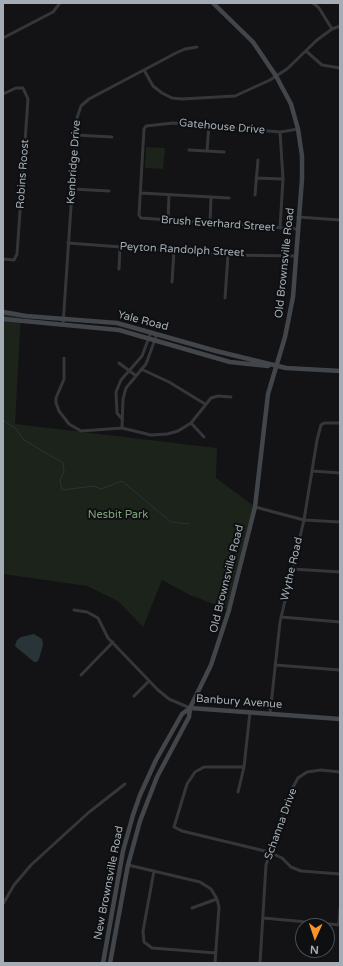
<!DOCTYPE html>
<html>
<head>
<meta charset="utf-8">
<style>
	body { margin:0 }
	#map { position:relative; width:343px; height:966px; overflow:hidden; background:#131315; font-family:"Varela Round",sans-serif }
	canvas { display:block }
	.frame { position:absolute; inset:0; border:4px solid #a4acb6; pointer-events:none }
	.north { position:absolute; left:295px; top:918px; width:40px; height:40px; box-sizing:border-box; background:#0e0f10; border:1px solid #4a4e52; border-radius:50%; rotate:183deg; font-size:11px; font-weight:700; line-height:16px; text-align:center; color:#a4acb6 }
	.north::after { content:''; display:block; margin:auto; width:14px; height:18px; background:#f89429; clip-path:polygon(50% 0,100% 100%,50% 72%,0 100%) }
</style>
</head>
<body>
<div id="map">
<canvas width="343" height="966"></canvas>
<div class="frame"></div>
<div class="north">N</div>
</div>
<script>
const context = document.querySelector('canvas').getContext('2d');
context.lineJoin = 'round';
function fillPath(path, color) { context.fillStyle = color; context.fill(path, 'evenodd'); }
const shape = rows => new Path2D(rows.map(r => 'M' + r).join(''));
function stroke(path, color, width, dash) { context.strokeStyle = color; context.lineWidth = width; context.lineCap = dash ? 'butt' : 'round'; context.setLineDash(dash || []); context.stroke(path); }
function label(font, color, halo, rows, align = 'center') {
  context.font = font + ' "Varela Round",sans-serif'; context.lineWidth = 4; context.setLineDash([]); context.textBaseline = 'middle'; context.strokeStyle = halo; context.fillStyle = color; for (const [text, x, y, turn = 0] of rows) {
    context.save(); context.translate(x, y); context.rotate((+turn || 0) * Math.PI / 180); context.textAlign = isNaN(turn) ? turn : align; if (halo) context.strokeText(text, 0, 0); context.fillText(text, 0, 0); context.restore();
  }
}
fillPath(shape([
	[146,147,165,148,163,169,145,168],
	[3,311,21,314,15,424,217,448,216,478,254,506,229,610,190,595,162,580,143,627,118,601,87,586,3,574]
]), '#1b231b');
fillPath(shape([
	[34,634,42,639,43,645,39,659,37,662,34,662,15,646,17,640,21,637]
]), '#293439');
stroke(shape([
	[3,420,16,429,24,440,63,463,64,471,60,481,62,490,94,486,101,489,122,481,171,522,189,524]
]), '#293439', 1);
stroke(shape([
	[313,3,319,8,332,29],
	[3,38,53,12,60,3],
	[306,51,322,65,340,68],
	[144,70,153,86,162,93,172,98,182,99,235,96,270,80,287,69,317,40,332,29,340,26],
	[3,94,16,88,23,88],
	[76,135,112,137],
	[189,150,224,152],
	[207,151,209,125],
	[256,178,283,179],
	[72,189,109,191],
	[141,193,229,198],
	[255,195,258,160],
	[298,217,340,220],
	[168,220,169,195],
	[210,223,211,197],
	[280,228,283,179,280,132],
	[298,229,141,218,139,215,144,129,146,126,173,123,280,132,298,129],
	[68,243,228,255,295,256],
	[3,259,14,260,17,254,28,99,23,88],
	[119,269,120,247],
	[172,282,174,251],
	[225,298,228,255],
	[63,325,77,118,81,106,89,99,176,53,185,49,197,47],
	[64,358,64,379,56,398,56,403,59,411,69,424,81,431,122,428,151,435,167,434,178,431,191,423,211,398,218,396,231,397],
	[119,363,135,375],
	[141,369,169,382,205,404],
	[122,419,117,413,116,392,121,380,142,356,151,332],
	[191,423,204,437],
	[122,428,123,399,126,388,146,364,157,334],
	[313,471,340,473],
	[255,507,304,520,340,522],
	[292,569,340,572],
	[74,610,87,612,98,618,108,638,158,690,169,699,190,708],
	[281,617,340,622],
	[275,665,340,670],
	[81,675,113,642],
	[134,696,149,681],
	[270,714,280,622,304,520,317,440,321,425,324,423,340,423],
	[244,767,204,767,195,772,187,784,174,827,182,831,269,852,282,858,291,867,301,871,340,874],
	[238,792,244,767,250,712],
	[128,865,200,882,211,889,217,899,219,907,215,963],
	[154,871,143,931,144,942,152,948,216,953],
	[3,904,14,885,31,865,88,813,125,784],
	[192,908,217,899],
	[263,918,340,925],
	[339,924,340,908],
	[311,952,311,950],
	[260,963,266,865,292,789,298,778,307,772,321,770,340,772]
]), '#34363a', 3);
stroke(shape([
	[3,312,26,316,117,323,216,351,286,368,340,371],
	[3,319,119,330,230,362,268,366],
	[190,708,340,719],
	[103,963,123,851,133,815,140,795,156,760,182,714,190,708],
	[110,963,128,865,140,821,157,777,189,717,190,708,211,665,229,610,255,507,268,394,285,337,293,297,302,179,302,156,298,129,291,104,276,76,253,42,213,3]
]), '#42454a', 4.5);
label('11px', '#a4acb6', '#0e0f10', [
	["Gatehouse Drive",222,127,5],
	["Kenbridge Drive",74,162,-86],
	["Robins Roost",23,174,-86],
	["Brush Everhard Street",218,224,4],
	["Peyton Randolph Street",182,250,3],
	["Old Brownsville Road",285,263,-84],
	["Yale Road",143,321,14],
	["Wythe Road",292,569,-77],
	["Old Brownsville Road",227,579,-76],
	["Banbury Avenue",239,702,4],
	["Schanna Drive",281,824,-70],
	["New Brownsville Road",109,883,-79]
]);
label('11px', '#7ea27b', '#0e0f10', [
	["Nesbit Park",118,515]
]);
</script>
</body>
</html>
